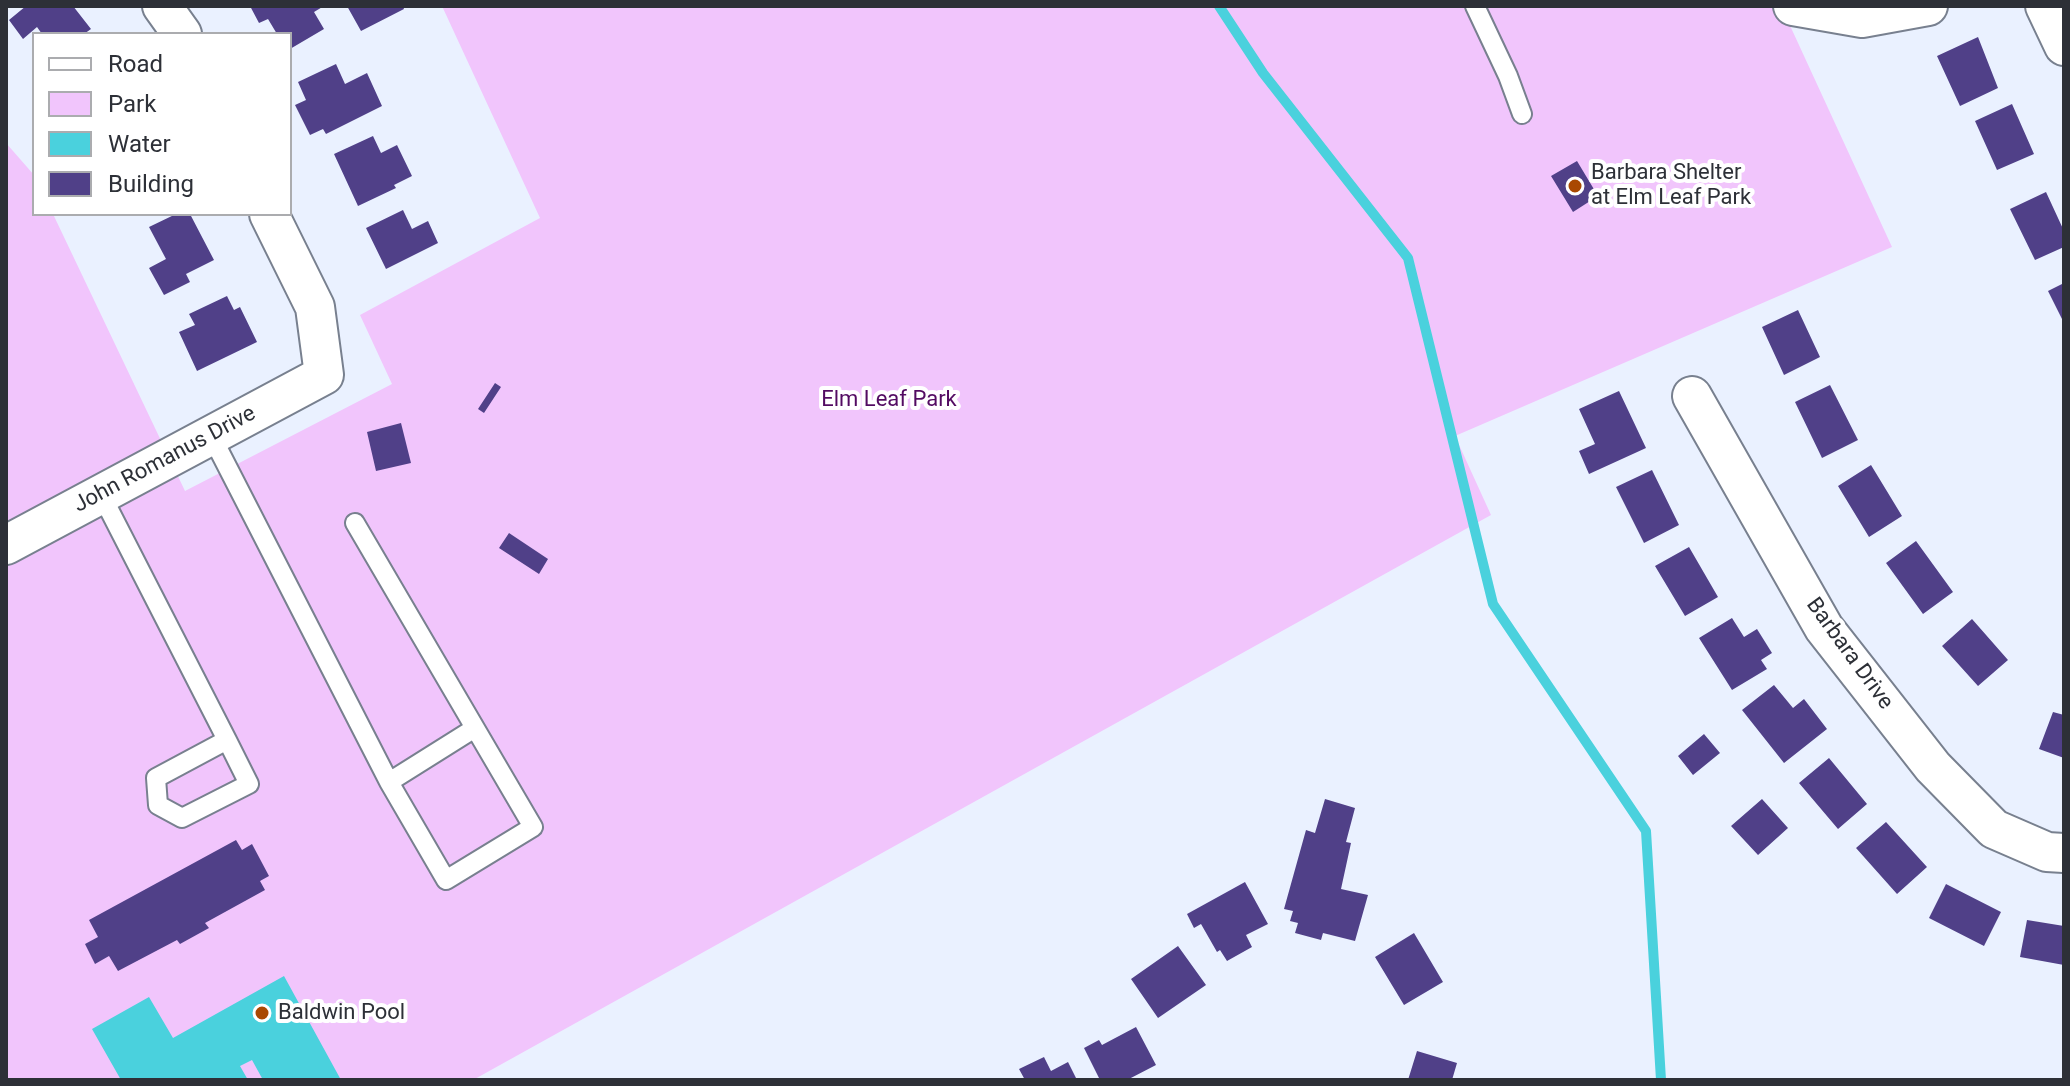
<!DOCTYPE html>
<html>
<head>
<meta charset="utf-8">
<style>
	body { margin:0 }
	#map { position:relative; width:2070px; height:1086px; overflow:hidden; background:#eaf1ff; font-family:Roboto,sans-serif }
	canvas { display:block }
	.frame { position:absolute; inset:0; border:8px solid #2d3037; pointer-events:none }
	.legend { position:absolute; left:32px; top:32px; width:260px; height:184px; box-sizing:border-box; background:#fff; border:2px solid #abacaf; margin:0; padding:10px 14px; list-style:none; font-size:24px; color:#2d3037 }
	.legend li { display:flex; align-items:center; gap:16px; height:40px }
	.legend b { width:40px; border:2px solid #abacaf }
</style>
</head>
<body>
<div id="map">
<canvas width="2070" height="1086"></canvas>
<div class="frame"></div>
<ul class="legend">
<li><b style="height:10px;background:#fff"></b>Road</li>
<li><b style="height:22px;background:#f1c5fc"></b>Park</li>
<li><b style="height:22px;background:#4ad1dd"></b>Water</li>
<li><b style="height:22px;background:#504088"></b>Building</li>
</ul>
</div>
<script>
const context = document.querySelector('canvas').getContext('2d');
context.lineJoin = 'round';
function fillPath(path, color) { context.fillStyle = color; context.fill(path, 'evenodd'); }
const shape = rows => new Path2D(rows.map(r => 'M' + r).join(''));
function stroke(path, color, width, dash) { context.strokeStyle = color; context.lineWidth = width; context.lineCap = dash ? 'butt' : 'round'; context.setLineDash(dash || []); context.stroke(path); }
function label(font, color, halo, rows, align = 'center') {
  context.font = font + ' Roboto,sans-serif'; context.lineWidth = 8; context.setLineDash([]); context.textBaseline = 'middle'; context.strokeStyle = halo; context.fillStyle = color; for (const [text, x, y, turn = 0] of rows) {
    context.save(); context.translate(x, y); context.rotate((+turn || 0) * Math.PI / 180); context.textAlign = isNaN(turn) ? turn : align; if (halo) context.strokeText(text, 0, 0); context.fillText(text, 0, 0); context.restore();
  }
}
fillPath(shape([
	[442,6,1781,6,1892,247,1455,436,1491,515,473,1080,6,1080,6,143,34,175,34,214,53,214,185,491,392,384,360,315,540,218]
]), '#f1c5fc');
fillPath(shape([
	[284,976,341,1080,263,1080,252,1060,240,1066,248,1080,121,1080,92,1029,149,997,173,1038]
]), '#4ad1dd');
stroke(shape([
	[1219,6,1263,73,1408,258,1493,604,1646,831,1661,1080]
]), '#4ad1dd', 10);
fillPath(shape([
	[26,6,73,6,91,29,84,34,42,34,37,27,23,39,9,20],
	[250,6,324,6,314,12,324,29,290,49,290,34,277,34,268,19,259,23],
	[347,6,403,6,404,9,361,31],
	[1978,37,1998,88,1960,106,1937,56],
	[336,64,345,84,367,73,382,106,326,134,323,129,310,135,295,105,306,100,298,82],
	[2012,104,2034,154,1997,170,1975,121],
	[373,136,381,153,397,145,412,176,394,185,396,188,358,206,334,154],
	[1577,161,1598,196,1573,212,1551,176],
	[2046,192,2064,231,2064,247,2035,260,2010,209],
	[403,210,412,229,428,221,438,243,386,269,366,228],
	[176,214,190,214,214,260,186,274,190,282,164,295,149,268,166,259,149,227],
	[2064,283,2064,323,2048,291],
	[227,296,234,310,240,307,257,342,197,371,179,332,195,325,189,314],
	[1798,310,1820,357,1784,375,1762,327],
	[495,383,501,387,484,413,478,409],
	[1830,385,1858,440,1822,458,1795,402],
	[1619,391,1646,448,1589,474,1579,451,1595,444,1579,409],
	[401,423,411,463,376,471,367,432],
	[1871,465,1902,516,1869,537,1838,486],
	[1652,470,1679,525,1644,543,1616,487],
	[509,533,548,559,539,574,499,548],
	[1916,541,1953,592,1923,614,1886,563],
	[1689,547,1718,597,1685,616,1655,566],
	[1732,618,1744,637,1757,629,1772,653,1761,660,1767,669,1732,690,1699,638],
	[1972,619,2008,660,1978,686,1942,646],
	[1774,685,1793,708,1804,699,1827,729,1784,763,1742,710],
	[2053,712,2064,715,2064,758,2039,749],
	[1704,734,1720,753,1693,775,1678,756],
	[1829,758,1867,804,1838,829,1799,783],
	[1325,799,1355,808,1346,842,1351,843,1341,889,1368,895,1355,941,1323,933,1321,940,1295,933,1298,923,1290,921,1293,911,1284,909,1306,830,1315,833],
	[1762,799,1788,828,1758,855,1731,826],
	[1886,822,1927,867,1897,894,1856,848],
	[236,840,242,850,252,844,269,876,260,881,265,890,205,923,209,928,180,944,177,940,118,971,109,956,95,964,85,944,98,937,89,920],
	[1245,882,1268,924,1246,935,1252,947,1227,961,1220,950,1217,952,1201,924,1194,928,1187,914],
	[1946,884,2001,912,1984,946,1929,918],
	[2027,920,2064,926,2064,965,2020,957],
	[1414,933,1443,982,1404,1005,1375,957],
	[1178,946,1206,985,1158,1018,1131,979],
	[1136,1027,1156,1065,1127,1080,1100,1080,1084,1048,1099,1040,1102,1045],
	[1417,1051,1457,1063,1452,1080,1408,1080],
	[1044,1057,1051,1071,1068,1062,1077,1080,1025,1080,1019,1069]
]), '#504088');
const service = shape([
	[1475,6,1508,76,1522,114],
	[211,435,389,782,446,880,533,827,475,728,389,782],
	[101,494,227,740,249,784,182,818,158,805,156,778,227,740],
	[355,523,475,728]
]);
const minor = shape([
	[162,6,182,34],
	[1793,6,1862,18,1928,6],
	[2045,6,2064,46],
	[1692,396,1824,628,1933,767,1994,829,2047,852,2064,853],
	[6,545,324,375,315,307,269,214]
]);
stroke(service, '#78808f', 22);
stroke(minor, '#78808f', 42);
stroke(service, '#fff', 18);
stroke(minor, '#fff', 38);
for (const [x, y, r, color] of [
	[1575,186,8,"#a94801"],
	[262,1013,8,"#a94801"]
]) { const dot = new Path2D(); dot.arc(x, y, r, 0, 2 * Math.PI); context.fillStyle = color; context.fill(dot); stroke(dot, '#fff', 3); }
label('22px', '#2d3037', '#fff', [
	["Barbara Shelter",1591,173],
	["at Elm Leaf Park",1591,198],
	["Baldwin Pool",278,1013]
], 'left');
label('22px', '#530b62', '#fff', [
	["Elm Leaf Park",889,400]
]);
label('22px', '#2d3037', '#fff', [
	["John Romanus Drive",165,460,-28],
	["Barbara Drive",1849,654,54]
]);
</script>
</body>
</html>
